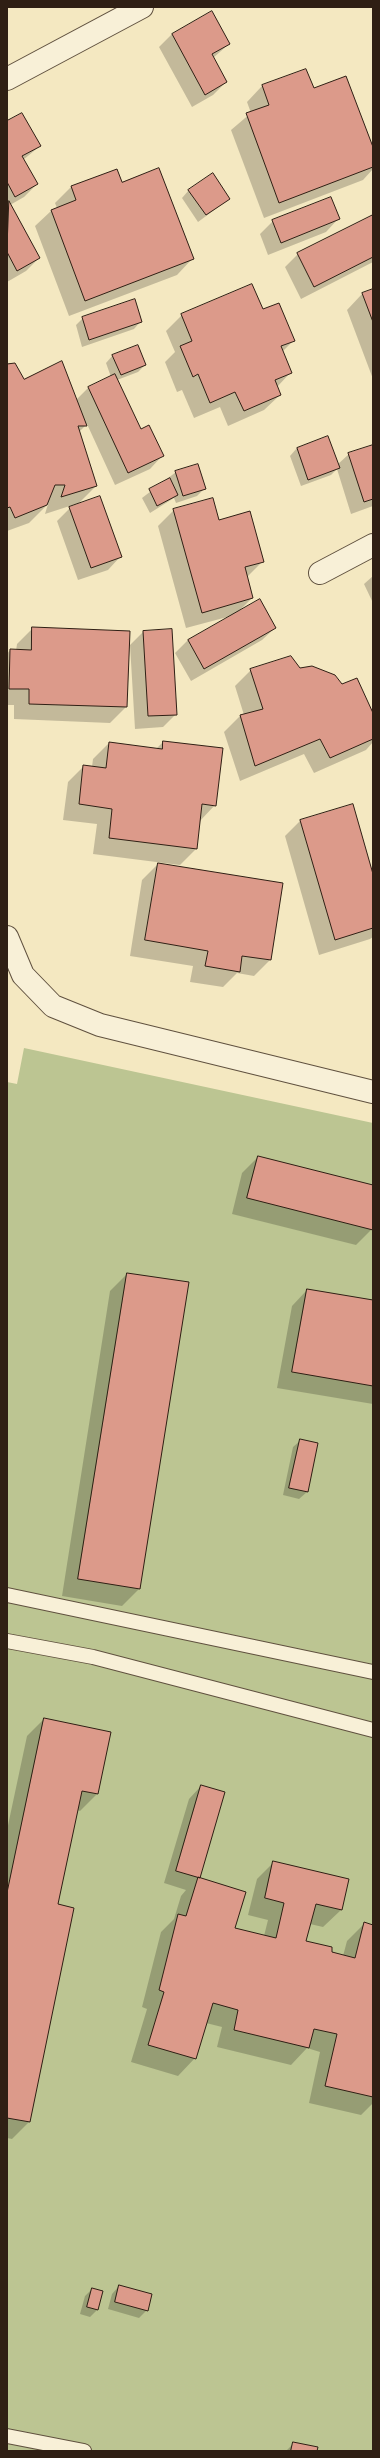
<!DOCTYPE html>
<style>
body{margin:0}
#map{position:relative;width:380px;height:2458px;overflow:hidden;background:#f4e8c1;font-family:"Sorts Mill Goudy",serif}
canvas{display:block}
.frame{position:absolute;inset:0;border:8px solid #2f1f14;pointer-events:none}
</style>
<div id="map">
<canvas width="380" height="2458"></canvas>
<div class="frame"></div>
</div>
<script>
const c = document.querySelector('canvas').getContext('2d');
c.lineJoin = 'round';
function paint(path, color) { c.fillStyle = color; c.fill(path, 'evenodd'); }
function stroke(path, color, width, dash) { c.strokeStyle = color; c.lineWidth = width; c.lineCap = dash ? 'butt' : 'round'; c.setLineDash(dash || []); c.stroke(path); }
const green = new Path2D(`
 M24 1048 373 1123V2451H7V1082L17 1084Z`);
const shadow = new Path2D(`
 M211 12 229 44 213 58 226 82 213 95 192 107 159 47 172 34Z
 M306 70 313 89 373 150V169L363 180 264 218 231 130 251 113 247 102 262 86Z
 M7 122 40 146 23 160 37 184 24 197 10 205 39 258 26 271 7 282Z
 M117 170 122 183 192 259 177 275 69 316 35 226 51 211 57 208 55 203 71 187Z
 M189 190 229 199 198 222 182 198Z
 M373 216V262L301 299 285 267 298 254Z
 M338 219 326 232 268 255 260 234 273 221Z
 M373 290V379L347 310 362 294Z
 M262 310 294 340 282 352 291 372 277 387 280 395 264 410 228 426 220 407 194 418 182 390 177 392 165 362 175 352 166 331 182 315Z
 M83 318 141 321 134 329 82 347 76 325Z
 M113 355 145 365 138 372 117 380 141 430 162 456 150 469 115 485 87 424 79 432 96 486 79 503 45 514 48 504 29 523 7 531V365L23 381 76 400 88 388 111 377 106 363Z
 M327 437 337 465 349 454 373 446V506L351 514 337 469 331 475 301 486 290 456 297 448Z
 M176 472 205 488 197 496 176 503 174 498 150 513 142 498Z
 M70 508 120 557 108 570 78 580 57 521Z
 M174 510 218 521 263 561 247 577 252 598 239 611 275 628 262 640 191 681 175 653 188 640 231 616 186 628 158 526Z
 M373 576V603L364 584Z
 M33 628 126 707 110 723 14 719V705H7V654L10 650 16 651 17 644Z
 M171 630 176 714 163 727 135 729 130 645 143 632Z
 M299 669 373 716V742L366 750 314 773 304 754 240 781 224 732 240 716 244 715 235 686 251 670Z
 M163 742 215 805 199 822 196 849 180 865 93 854 97 824 63 820 68 782 84 766 92 767 93 759 109 743 156 749Z
 M301 820 373 877V937L370 939 319 955 285 836Z
 M158 864 270 960 254 976 237 973 223 987 190 982 193 966 130 956 142 880Z
 M258 1157 373 1186 372 1229 356 1245 232 1214 242 1173Z
 M127 1274 139 1589 122 1606 62 1596 110 1291Z
 M307 1290 373 1301V1404L277 1388 292 1306Z
 M301 1440 307 1492 299 1499 283 1495 293 1447Z
 M44 1719 97 1794 80 1811 77 1810 57 1905 29 2122 12 2139 7 2138V1830L27 1736Z
 M201 1786 199 1877 234 1929 264 1936 268 1920 248 1915 257 1879 274 1862 348 1880 341 1910 323 1927 310 1924 305 1942 343 1956 347 1941 364 1924 373 1926V2103L361 2115 309 2103 320 2052 307 2048 291 2065 217 2047 222 2027 206 2023 195 2058 178 2076 131 2062 147 2009 142 2007 161 1932 174 1919 181 1896 186 1890 164 1883 189 1799Z
 M119 2286 147 2310 139 2318 108 2309 112 2294Z
 M92 2289 97 2310 90 2317 80 2314 85 2296Z
 M294 2443 316 2451H286Z`);
const building = new Path2D(`
 M212 11 230 44 212 54 227 82 205 95 172 34Z
 M306 69 314 88 346 76 373 147V167L279 203 246 113 269 105 262 85Z
 M22 113 41 146 22 156 38 184 15 197 7 182V121Z
 M159 168 194 259 85 301 51 210 76 200 71 186 117 169 122 182Z
 M213 173 230 199 206 215 188 190Z
 M331 197 340 219 281 243 272 220Z
 M9 201 40 258 17 271 7 252Z
 M373 215V257L314 287 297 253Z
 M252 284 263 309 279 303 295 341 281 346 292 373 275 380 281 395 244 411 235 392 210 403 198 374 193 377 180 346 192 341 181 314Z
 M373 289V322L362 293Z
 M135 299 142 322 89 340 82 317Z
 M138 345 146 365 121 375 112 355Z
 M62 361 87 426H78L97 486 61 497 65 485H55L47 505 15 518 10 507 7 508V364L15 363 24 379Z
 M115 374 141 429 149 425 164 456 128 473 88 387Z
 M328 436 340 468 308 480 297 448Z
 M373 445V499L364 502 348 453Z
 M198 464 206 489 183 496 175 471Z
 M170 478 178 495 157 506 149 489Z
 M100 496 122 557 91 568 69 507Z
 M213 498 219 520 250 511 264 562 245 567 253 598 202 613 173 509Z
 M260 599 276 628 204 669 188 640Z
 M32 627 130 631 127 707 29 704V689H9L10 649 31 650Z
 M172 629 177 715 148 716 143 631Z
 M291 656 300 668 312 666 335 675 342 684 357 678 373 713V739L330 758 320 739 255 766 240 715 263 709 250 669Z
 M163 741 223 748 216 806 202 804 197 849 109 838 112 809 79 804 83 765 106 768 109 742 162 749Z
 M353 804 373 874V928L335 940 300 820Z
 M158 863 283 883 271 960 242 956 240 972 205 966 208 951 145 940Z
 M258 1156 373 1185V1230L247 1198Z
 M127 1273 189 1282 140 1589 78 1579Z
 M307 1289 373 1300V1386L292 1372Z
 M300 1439 318 1443 308 1492 289 1488Z
 M44 1718 111 1732 98 1794 82 1791 58 1904 74 1908 30 2122 7 2118V1893Z
 M201 1785 225 1792 200 1878 176 1871Z
 M273 1861 349 1879 342 1910 316 1904 306 1941 332 1947V1952L355 1958 364 1922 373 1925V2097L325 2086 337 2034 314 2029 309 2048 234 2030 238 2010 213 2003 196 2059 148 2045 164 1992 159 1990 178 1914 186 1916 198 1877 246 1892 235 1928 276 1938 284 1903 265 1898Z
 M119 2285 152 2294 148 2311 115 2302Z
 M92 2288 103 2291 98 2310 87 2307Z
 M293 2442 318 2447 317 2451H291Z`);
const service = new Path2D(`
 M7 1595 373 1672
 M7 1641 93 1657 373 1730
 M7 2436 84 2451`);
const minor = new Path2D(`
 M7 79 142 7
 M320 573 373 545
 M7 937 23 975 53 1006 100 1025 373 1092`);
paint(green, '#bcc592');
paint(shadow, '#0003');
paint(building, '#dc9a8a');
stroke(building, '#2f1f14', 1);
stroke(service, '#60513f', 16);
stroke(minor, '#60513f', 24);
stroke(service, '#f8f0d7', 14);
stroke(minor, '#f8f0d7', 22);
</script>
